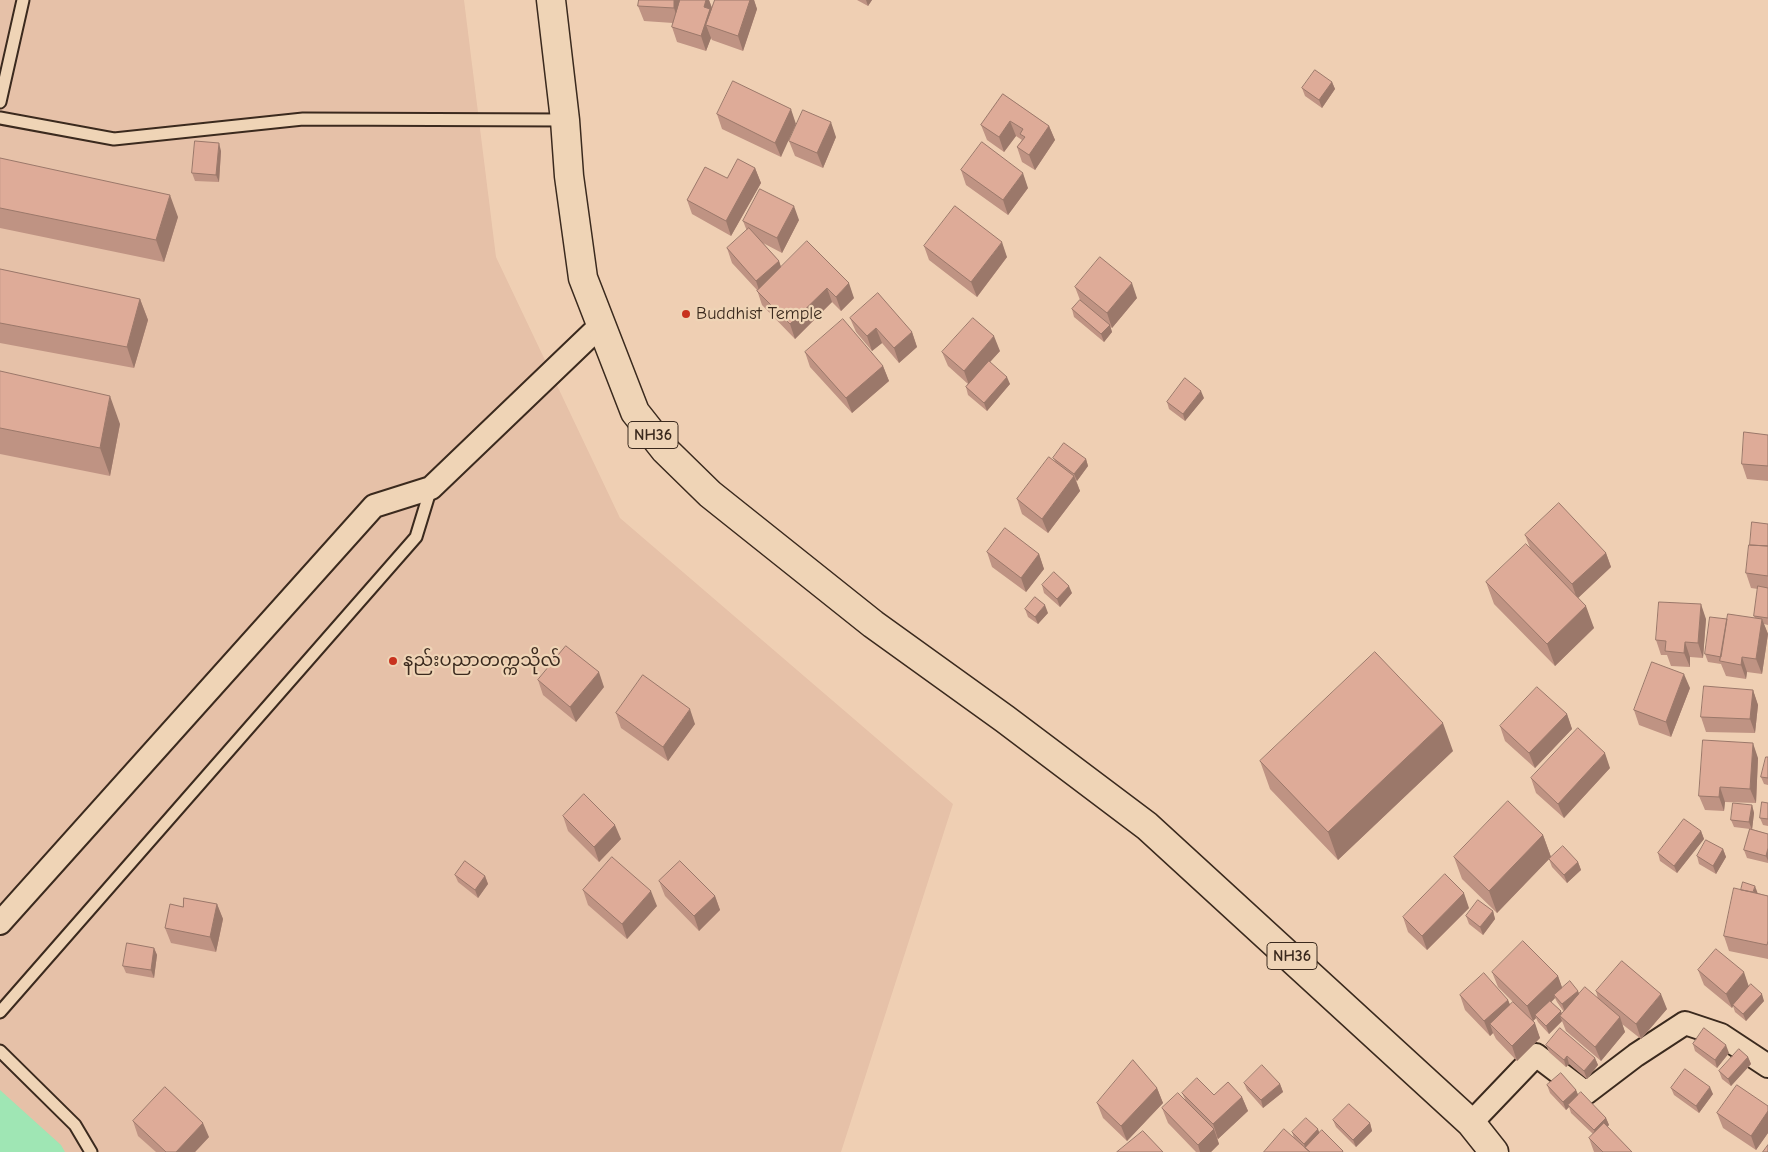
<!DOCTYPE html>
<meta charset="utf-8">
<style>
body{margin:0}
canvas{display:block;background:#efcfb3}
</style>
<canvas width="1768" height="1152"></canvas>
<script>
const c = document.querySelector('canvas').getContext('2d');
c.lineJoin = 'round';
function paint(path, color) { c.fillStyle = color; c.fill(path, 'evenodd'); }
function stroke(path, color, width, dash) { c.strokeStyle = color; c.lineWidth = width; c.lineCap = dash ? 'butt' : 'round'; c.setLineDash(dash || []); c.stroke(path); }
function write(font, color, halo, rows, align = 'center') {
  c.font = font + ' "Comic Neue","Noto Sans Myanmar",sans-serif'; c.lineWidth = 4.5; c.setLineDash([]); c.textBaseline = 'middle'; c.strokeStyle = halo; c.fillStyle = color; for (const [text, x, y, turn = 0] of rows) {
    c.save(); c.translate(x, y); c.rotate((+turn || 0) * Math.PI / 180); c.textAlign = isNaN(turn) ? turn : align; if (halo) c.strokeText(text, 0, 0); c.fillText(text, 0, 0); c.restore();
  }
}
const built = new Path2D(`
 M0 0H464L496 257 620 518 953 804 841 1152H0Z`);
const green = new Path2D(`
 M0 1090 61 1145 65 1152H0Z`);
const service = new Path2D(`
 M0 102 23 0
 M0 118 114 139 303 119 565 120
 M0 1012 416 537 431 488
 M0 1051 75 1125 91 1152`);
const minor = new Path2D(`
 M0 923 374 506 431 488 601 325
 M1471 1123 1536 1055 1586 1093 1636 1055 1685 1023 1721 1035 1768 1066`);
const trunk = new Path2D(`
 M551 0 565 120 569 176 583 278 635 412 665 450 710 494 873 624 1005 719 1147 826 1471 1123 1494 1152`);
const wall = new Path2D(`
 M639 0H709L712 8 715 0H754L757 9 743 51 712 40 711 38 706 51 677 42 672 27 673 23 644 21 638 6Z
 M857 0H872L868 6Z
 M1332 82 1335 89 1322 108 1305 96 1302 88Z
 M1003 94 1049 126 1055 140 1035 170 1022 162 1017 147 1022 140 1016 136 1004 152 987 140 981 125Z
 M791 109 781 157 722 129 717 114Z
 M836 137 823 168 795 156 789 141Z
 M221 151 219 182 195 181 192 173Z
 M0 158 178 217 164 262 0 228Z
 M755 168 761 183 731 236 692 214 687 200 727 178Z
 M961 170 1028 188 1008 215 966 185Z
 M799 220 782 253 763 243 779 261 781 267 854 298 841 311 832 302 795 339 762 305 757 290 732 263 727 248 747 231 743 221Z
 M924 246 1007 257 977 297 929 260Z
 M0 269 140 299 148 320 134 368 0 343Z
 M1075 287 1137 298 1112 328 1110 326 1112 332 1104 342 1074 317 1072 309 1080 300Z
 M850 318 912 332 917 347 899 363 882 343 872 351 856 332Z
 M1000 351 990 362 1010 384 987 411 968 395 966 387 968 384 948 366 942 352Z
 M805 352 883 366 889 381 852 413 810 367Z
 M0 371 120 424 110 476 0 454Z
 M1204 398 1185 421 1169 409 1167 402Z
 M1768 435V481L1747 479 1742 464Z
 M1053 458 1086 459 1088 466 1077 481 1076 480 1080 491 1048 533 1022 514 1017 499 1055 461Z
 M1768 524V625L1764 624 1768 634 1762 674 1747 672 1746 679 1726 676 1721 664 1708 662 1705 654 1727 619 1755 618 1754 616 1758 589 1751 588 1746 573 1750 545Z
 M1525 535 1606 553 1611 567 1578 598 1594 628 1555 666 1494 604 1486 582 1530 548Z
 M987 552 1039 554 1044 569 1026 592 992 567Z
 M1042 585 1072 593 1060 607 1044 593Z
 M1025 609 1048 613 1038 624 1028 617Z
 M1706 619 1703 658 1690 657V667L1671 666 1667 655H1661L1656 640Z
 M538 680 604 687 576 722 543 695Z
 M1690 688 1671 737 1639 725 1634 710Z
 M1753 690 1758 705 1755 733 1706 732 1701 717Z
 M616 713 695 724 668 761 621 728Z
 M1567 714 1572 729 1535 768 1505 741 1500 726Z
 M1453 751 1338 860 1270 789 1260 761Z
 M1768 757V785L1764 784 1761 777Z
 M1758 758 1756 803 1725 802 1724 811 1705 810 1699 796Z
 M1610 768 1564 818 1536 793 1531 778Z
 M1768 803V826L1763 825 1760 818Z
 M1752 805 1754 813 1752 829 1768 834V863L1747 858 1744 850 1750 829 1734 827 1731 820Z
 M563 816 621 839 599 862 568 831Z
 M1701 831 1704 839 1677 873 1660 861 1658 853Z
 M1543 835 1551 857 1497 913 1462 879 1454 857Z
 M1723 849 1726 857 1716 874 1699 864 1697 856Z
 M1549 859 1578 862 1581 870 1567 883 1552 867Z
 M455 875 485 876 488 884 478 898 458 882Z
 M659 881 715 896 720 910 699 931 665 896Z
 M583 890 657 906 627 939 588 905Z
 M1758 893 1768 896V959L1729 951 1724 936Z
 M217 904 223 919 216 952 171 943 165 928 183 907Z
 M1469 908 1427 950 1408 932 1403 917Z
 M1493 911 1495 919 1483 935 1469 924 1466 916Z
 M154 948 157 955 154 978 126 973 123 966Z
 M1698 970 1749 986 1764 1001 1746 1021 1735 1012 1733 1006 1732 1008 1704 985Z
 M1492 972 1558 976 1562 988 1578 991 1579 994 1598 999 1596 991 1667 1009 1641 1039 1622 1024 1625 1032 1601 1061 1566 1031 1562 1021 1549 1034 1538 1022 1536 1018 1533 1021 1540 1038 1517 1061 1496 1039 1493 1033 1490 1036 1465 1010 1460 995 1508 1000 1510 1005 1513 1002 1498 987ZM1555 998 1557 1002 1564 1012 1562 1015 1561 1011 1551 1002Z
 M1693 1044 1729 1053 1717 1068 1695 1051Z
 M1546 1045 1595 1058 1598 1065 1587 1079 1569 1064 1566 1067 1549 1052Z
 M1748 1057 1751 1064 1731 1086 1722 1079 1719 1071Z
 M1244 1083 1280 1084 1283 1092 1263 1108 1247 1090Z
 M1547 1085 1576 1090 1578 1095 1606 1118 1609 1125 1607 1127 1632 1152H1594L1589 1138 1593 1134 1571 1113 1569 1107 1566 1110 1550 1093Z
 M1157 1088 1163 1103 1127 1141 1103 1118 1097 1103Z
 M1671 1088 1713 1094 1699 1113 1674 1095Z
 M1182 1093 1242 1097 1248 1111 1218 1139 1217 1138 1219 1144 1211 1152H1196L1168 1123 1162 1108 1185 1099Z
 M1768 1106V1133L1756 1150 1723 1128 1717 1113Z
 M1333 1120 1370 1123 1372 1131 1356 1147 1336 1127Z
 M133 1121 209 1137 195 1152H156L138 1136Z
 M1292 1132 1319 1133 1344 1152H1264L1294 1138Z`);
const shadedWall = new Path2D(`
 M674 0H681L679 23 674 8Z
 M706 0H709L713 11 706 25 711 38 706 51 701 36 704 7Z
 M750 0H754L757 9 743 51 738 36Z
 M866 0H872L868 6Z
 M1332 82 1335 89 1322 108 1319 100Z
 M791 109 796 124 781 157 775 143Z
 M1010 121 1016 136 1004 152 999 137Z
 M831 122 836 137 823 168 817 153Z
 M1049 126 1055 140 1035 170 1029 155Z
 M219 143 221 151 219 182 216 175Z
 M755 168 761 183 731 236 726 221Z
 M1023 173 1028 188 1008 215 1003 200Z
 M170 195 178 217 164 262 156 240Z
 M794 206 799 220 782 253 777 238Z
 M1002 242 1007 257 977 297 971 282Z
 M779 261 784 276 761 296 756 281Z
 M849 283 854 298 841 311 836 297Z
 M1132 283 1137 298 1112 328 1107 313Z
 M827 288 832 302 795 339 790 324Z
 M140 299 148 320 134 368 127 347Z
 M1110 325 1112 332 1104 342 1101 334Z
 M876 328 882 343 872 351 867 336Z
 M912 332 917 347 899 363 894 348Z
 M994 336 1000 351 969 385 964 371Z
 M883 366 889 381 852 413 846 398Z
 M1007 377 1010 384 987 411 984 403Z
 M1201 391 1204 398 1185 421 1183 414Z
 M110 396 120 424 110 476 100 448Z
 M1086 459 1088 466 1077 481 1074 474Z
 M1074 476 1080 491 1048 533 1042 519Z
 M1606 553 1611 567 1577 599 1572 584Z
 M1039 554 1044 569 1026 592 1021 578Z
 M1069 586 1072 593 1060 607 1057 599Z
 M1701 604 1706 619 1703 658 1698 643Z
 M1045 605 1048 613 1038 624 1035 617Z
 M1586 606 1594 628 1555 666 1547 644Z
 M1762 619 1768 634 1762 674 1756 659Z
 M1685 642 1690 657V667L1684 653Z
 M1742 657 1747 672 1746 679 1741 665Z
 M599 672 604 687 576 722 570 707Z
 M1684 674 1690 688 1671 737 1666 722Z
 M1753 690 1758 705 1755 733 1750 719Z
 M690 709 695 724 668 761 663 747Z
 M1567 714 1572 729 1535 768 1529 753Z
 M1443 723 1453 751 1338 860 1328 832Z
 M1753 743 1758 758 1756 803 1750 789Z
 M1605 753 1610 768 1564 818 1558 804Z
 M1720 787 1725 802 1724 811 1719 797Z
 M1752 805 1754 813 1752 830 1749 822Z
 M615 825 621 839 599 862 594 847Z
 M1701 831 1704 839 1677 873 1674 866Z
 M1543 835 1551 857 1497 913 1489 891Z
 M1768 848V861L1766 856Z
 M1723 849 1726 857 1716 874 1713 866Z
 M1578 862 1581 870 1567 883 1564 875Z
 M485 876 488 884 478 898 475 890Z
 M1755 886 1758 894 1752 896Z
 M651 891 657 906 627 939 622 924Z
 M1464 893 1469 908 1427 950 1422 936Z
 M715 896 720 910 699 931 694 916Z
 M217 904 223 919 216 952 210 937Z
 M1493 911 1495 919 1483 935 1480 927Z
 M154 948 157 955 154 978 151 970Z
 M1744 972 1749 987 1733 1005V1006L1732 1008 1726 994Z
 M1558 976 1563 990 1554 995 1555 998 1537 1017 1535 1015 1536 1018 1533 1021 1527 1006Z
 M1578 991 1581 999 1565 1012 1562 1004Z
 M1661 994 1667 1009 1641 1039 1636 1024Z
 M1762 994 1764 1001 1746 1021 1743 1014Z
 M1508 1000 1514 1014 1490 1024 1493 1033 1490 1036 1484 1021Z
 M1561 1011 1563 1019 1560 1016 1562 1021 1549 1034 1546 1026Z
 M1620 1017 1625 1032 1601 1061 1595 1047Z
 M1535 1023 1540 1038 1517 1061 1512 1046Z
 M1726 1045 1729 1053 1717 1068 1715 1060Z
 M1567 1056 1569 1064 1566 1067 1564 1060Z
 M1748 1057 1751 1064 1731 1086 1728 1079Z
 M1595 1058 1598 1065 1587 1079 1584 1071Z
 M1280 1084 1283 1092 1263 1108 1261 1100Z
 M1710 1087 1713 1094 1699 1113 1696 1106Z
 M1157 1088 1163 1103 1127 1141 1121 1126Z
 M1576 1090 1579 1097 1568 1105 1569 1107 1566 1110 1563 1102Z
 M1242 1097 1248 1111 1218 1139 1213 1124Z
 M1768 1111V1133L1756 1150 1751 1136Z
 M1606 1118 1609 1125 1596 1138 1594 1130Z
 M203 1123 209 1137 195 1152H176Z
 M1370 1123 1372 1131 1356 1147 1353 1140Z
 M1214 1129 1219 1144 1211 1152H1200L1198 1145Z
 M1318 1129 1321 1137 1306 1151 1304 1144Z`);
const building = new Path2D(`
 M639 0H674V8L638 6Z
 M680 0H706L704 7 710 9 701 36 672 27Z
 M715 0H750L738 36 706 25Z
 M1315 70 1332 82 1319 100 1302 88Z
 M733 81 791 109 775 143 717 114Z
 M1003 94 1049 126 1029 155 1017 147 1025 137 1020 134 1023 129 1010 121 999 137 981 125Z
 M803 110 831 122 817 153 789 141Z
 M195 141 219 143 216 175 192 173Z
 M982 142 1023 173 1003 200 961 170Z
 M0 158 170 195 156 240 0 208Z
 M738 159 755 168 726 221 687 200 705 167 727 178Z
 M760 189 794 206 777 238 743 221Z
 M955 206 1002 242 971 282 924 246Z
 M749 228 779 261 756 281 727 248Z
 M807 241 849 283 836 297 827 288 790 324 757 291Z
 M1100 257 1132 283 1107 313 1075 287Z
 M0 269 140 299 127 347 0 323Z
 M878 293 912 332 894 348 876 328 867 336 850 318Z
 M1080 300 1110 325 1101 334 1072 309Z
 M973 318 994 336 964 371 942 352Z
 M843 319 883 366 846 398 805 352Z
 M989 361 1007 377 984 403 966 387Z
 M0 371 110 396 100 448 0 428Z
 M1185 378 1201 391 1183 414 1167 402Z
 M1744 432 1768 435V466L1742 464Z
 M1064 443 1086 459 1074 474 1053 458Z
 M1049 457 1074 476 1042 519 1017 499Z
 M1559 503 1606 553 1572 584 1525 535Z
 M1752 522 1768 524V546L1750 545Z
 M1005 528 1039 554 1021 578 987 552Z
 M1526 544 1586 606 1547 644 1486 582Z
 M1749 545 1768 546V576L1746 573Z
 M1054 572 1069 586 1057 599 1042 585Z
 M1758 586 1768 588V618L1754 616Z
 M1035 597 1045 605 1035 617 1025 609Z
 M1659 602 1701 604 1698 643 1685 642 1684 653 1665 651 1666 641 1656 640Z
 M1728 614 1762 619 1756 659 1742 657 1741 665 1720 661Z
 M1710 617 1727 619 1721 657 1705 654Z
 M566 646 599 672 570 707 538 680Z
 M1375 652 1443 723 1328 832 1260 761Z
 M1652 662 1684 674 1666 722 1634 710Z
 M643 675 690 709 663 747 616 713Z
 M1704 686 1753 690 1750 719 1701 717Z
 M1537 687 1567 714 1529 753 1500 726Z
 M1578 728 1605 753 1558 804 1531 778Z
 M1703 740 1753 743 1750 789 1720 787 1719 797 1699 796Z
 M1766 757H1768V778L1761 777Z
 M584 794 615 825 594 847 563 816Z
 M1508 801 1543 835 1489 891 1454 857Z
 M1762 802 1768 803V819L1760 818Z
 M1733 803 1752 805 1749 822 1731 820Z
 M1684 819 1701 831 1674 866 1658 853Z
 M1750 829 1768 834V848L1766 856 1744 850Z
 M1706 840 1723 849 1713 866 1697 856Z
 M1563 846 1578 862 1564 875 1549 859Z
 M612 857 651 891 622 924 583 890Z
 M465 861 485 876 475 890 455 875Z
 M680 861 715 896 694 916 659 881Z
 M1445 874 1464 893 1422 936 1403 917Z
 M1743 882 1755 886 1753 892 1741 890Z
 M1734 888 1768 896V941L1767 945 1724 936Z
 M184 898 217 904 210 937 165 928 170 904 183 907Z
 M1478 900 1493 911 1480 927 1466 916Z
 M1523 941 1558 976 1527 1006 1492 972Z
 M127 943 154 948 151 970 123 966Z
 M1716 949 1744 972 1726 994 1698 970Z
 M1622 961 1661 994 1636 1024 1596 991Z
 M1484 973 1508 1000 1484 1021 1460 995Z
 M1570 981 1578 991 1562 1004 1554 995Z
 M1751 984 1762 994 1743 1014 1733 1005Z
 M1585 987 1620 1017 1595 1047 1560 1016Z
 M1550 1001 1561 1011 1546 1026 1535 1015Z
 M1513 1002 1535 1023 1512 1046 1490 1024Z
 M1560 1028 1595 1058 1584 1071 1567 1056 1564 1060 1546 1045Z
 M1704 1028 1726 1045 1715 1060 1693 1044Z
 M1739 1049 1748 1057 1728 1079 1719 1071Z
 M1133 1060 1157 1088 1121 1126 1097 1103Z
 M1262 1065 1280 1084 1261 1100 1244 1083Z
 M1685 1069 1710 1087 1696 1106 1671 1088Z
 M1561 1073 1576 1090 1563 1102 1547 1085Z
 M1197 1078 1214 1095 1228 1082 1242 1097 1213 1124 1182 1093Z
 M1737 1085 1768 1106V1111L1751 1136 1717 1113Z
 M165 1087 203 1123 176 1152H166L133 1121Z
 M1581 1092 1606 1118 1594 1130 1568 1105Z
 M1178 1093 1214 1129 1198 1145 1162 1108Z
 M1349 1104 1370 1123 1353 1140 1333 1120Z
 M1306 1118 1318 1129 1304 1144 1292 1132Z
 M1604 1123 1632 1152H1603L1589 1138Z
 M1284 1129 1310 1152H1264Z
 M1322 1130 1343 1151 1342 1152H1310L1305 1148Z
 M1143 1131 1163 1152H1117Z
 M1768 1145V1152H1763Z`);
const markers = [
 [686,314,5,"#c8321e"],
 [393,661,5,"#c8321e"]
];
const shields = [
 [653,435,50],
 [1292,956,50]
];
const shieldNames = [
 ["NH36",653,435],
 ["NH36",1292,956]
];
const poiNames = [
 ["Buddhist Temple",696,314],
 ["နည်းပညာတက္ကသိုလ်",403,661]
];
paint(built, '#e6c1a8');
paint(green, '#9fe6b4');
stroke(service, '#3b2a1e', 15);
stroke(minor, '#3b2a1e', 26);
stroke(trunk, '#3b2a1e', 31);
stroke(service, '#efd4b6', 11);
stroke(minor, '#efd4b6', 22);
stroke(trunk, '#efd4b6', 28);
paint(wall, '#bf9383');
paint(shadedWall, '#9b786a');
paint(building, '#deab98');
stroke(building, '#9b786a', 1);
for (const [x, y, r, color] of markers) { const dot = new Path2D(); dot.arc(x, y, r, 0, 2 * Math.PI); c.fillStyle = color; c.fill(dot); stroke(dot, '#efd4b6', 2); }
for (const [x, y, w] of shields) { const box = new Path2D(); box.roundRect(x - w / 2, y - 13.5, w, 27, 4); c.fillStyle = '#efd4b6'; c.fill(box); stroke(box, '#3b2a1e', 1); }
write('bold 16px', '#3b2a1e', null, shieldNames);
write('18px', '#3b2a1e', '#efd4b6', poiNames, 'left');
</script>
